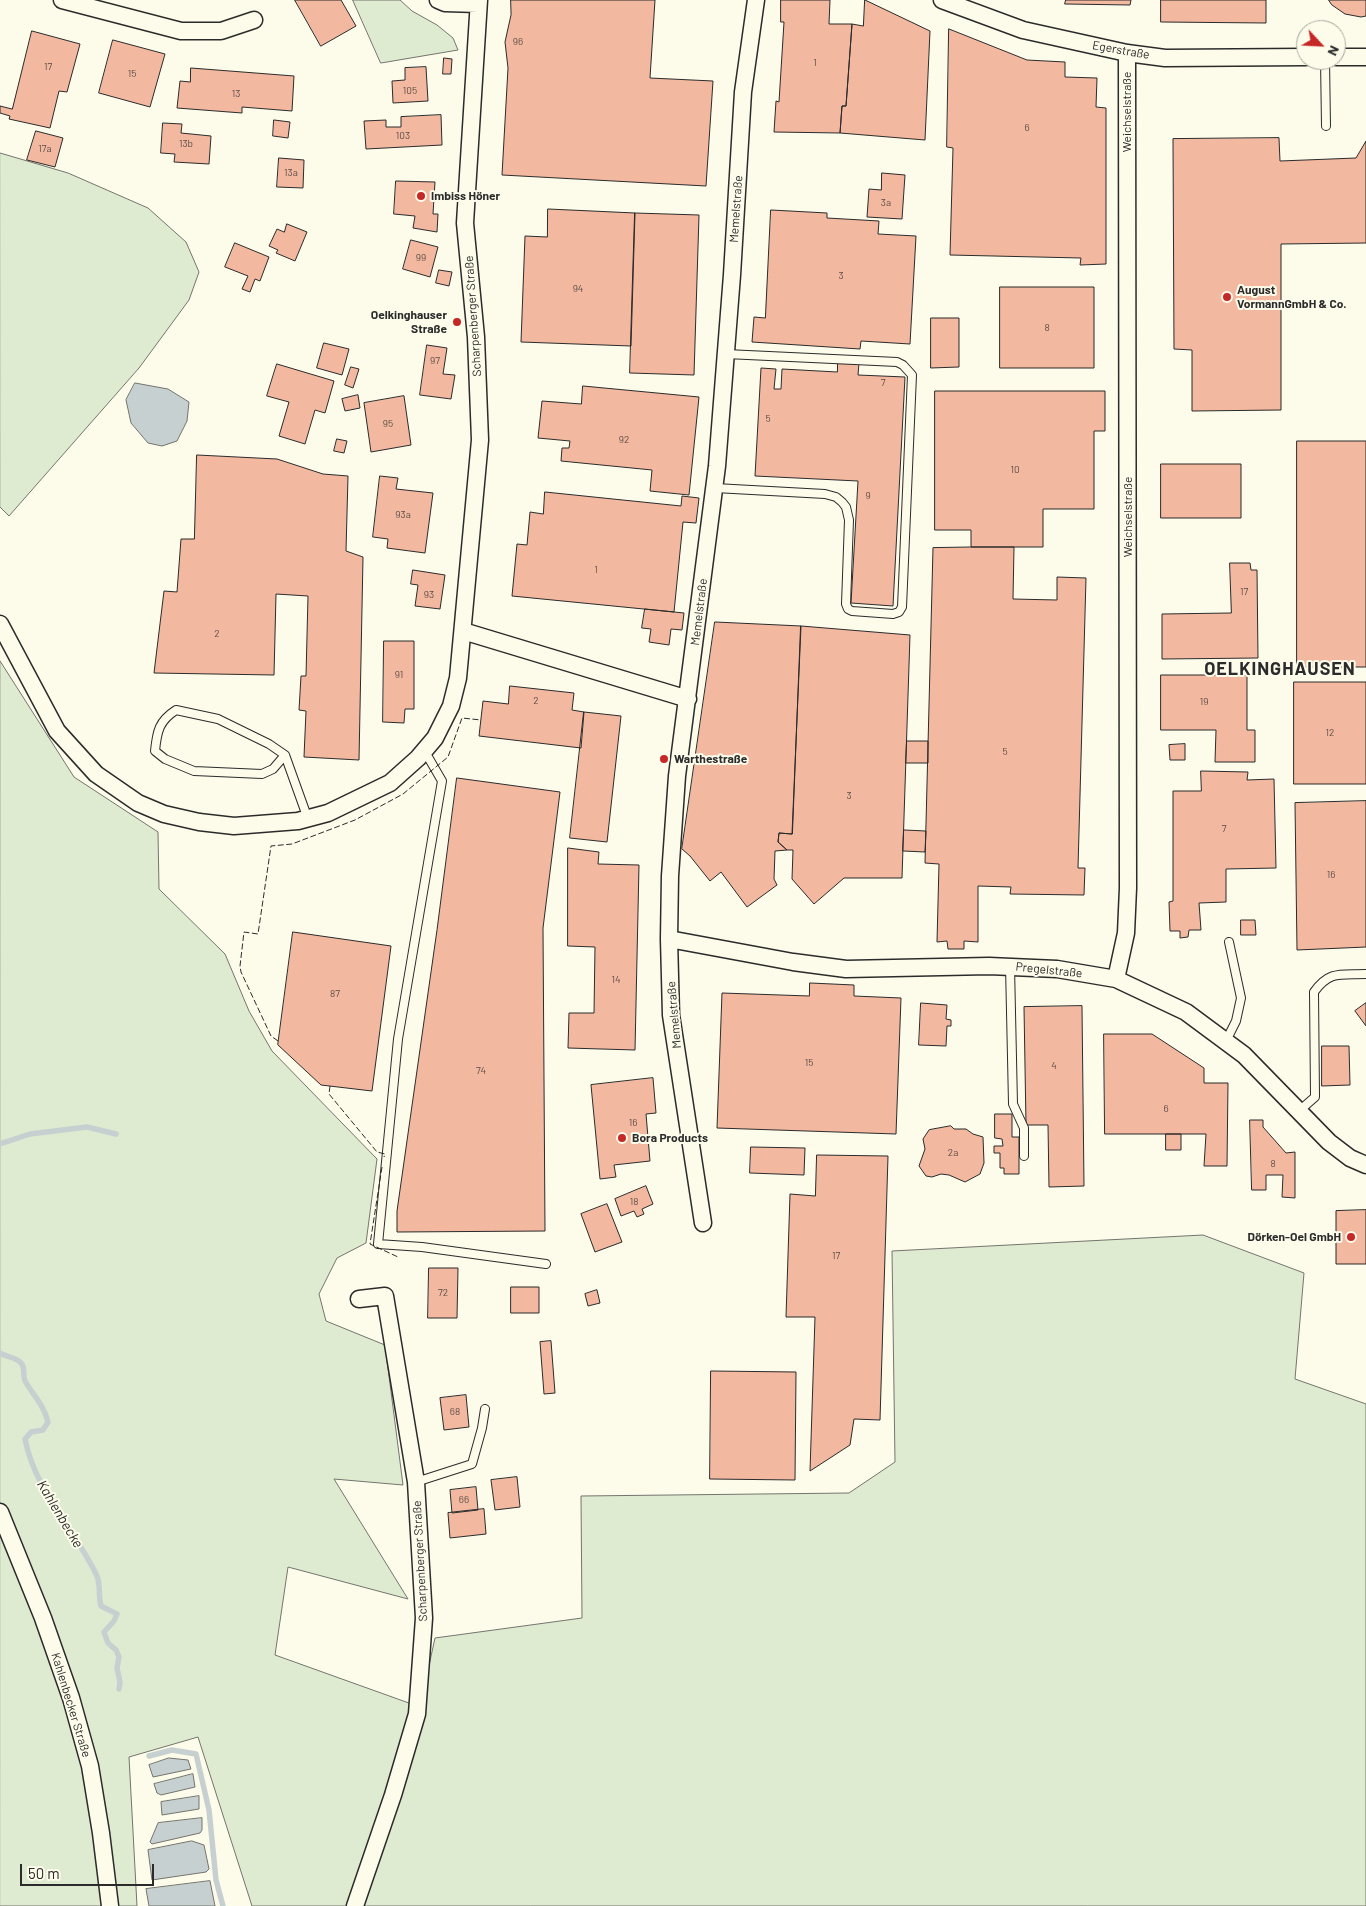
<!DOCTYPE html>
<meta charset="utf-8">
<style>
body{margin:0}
#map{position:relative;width:1366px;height:1906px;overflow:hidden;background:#fdfbea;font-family:Barlow,sans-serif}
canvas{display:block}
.north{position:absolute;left:1296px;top:20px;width:50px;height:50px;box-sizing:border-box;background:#fdfbea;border:1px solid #a9a89e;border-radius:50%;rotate:115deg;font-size:14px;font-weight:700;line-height:20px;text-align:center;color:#2b2b2b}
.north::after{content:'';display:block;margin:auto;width:18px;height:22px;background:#c62828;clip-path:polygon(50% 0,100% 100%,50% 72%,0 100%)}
.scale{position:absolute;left:20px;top:1864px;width:134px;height:22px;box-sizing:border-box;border:2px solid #2b2b2b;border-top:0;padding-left:6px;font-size:15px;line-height:18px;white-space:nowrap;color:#2b2b2b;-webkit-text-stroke:4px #fdfbea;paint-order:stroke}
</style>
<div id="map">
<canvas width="1366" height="1906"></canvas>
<div class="north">N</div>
<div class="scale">50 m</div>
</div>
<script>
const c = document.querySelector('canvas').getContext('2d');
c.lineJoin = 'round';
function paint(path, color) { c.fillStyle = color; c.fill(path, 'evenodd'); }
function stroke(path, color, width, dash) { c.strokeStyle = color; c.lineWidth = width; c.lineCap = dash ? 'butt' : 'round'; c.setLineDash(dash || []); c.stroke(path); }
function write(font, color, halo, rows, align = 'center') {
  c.font = font + ' Barlow,sans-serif'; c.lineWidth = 4; c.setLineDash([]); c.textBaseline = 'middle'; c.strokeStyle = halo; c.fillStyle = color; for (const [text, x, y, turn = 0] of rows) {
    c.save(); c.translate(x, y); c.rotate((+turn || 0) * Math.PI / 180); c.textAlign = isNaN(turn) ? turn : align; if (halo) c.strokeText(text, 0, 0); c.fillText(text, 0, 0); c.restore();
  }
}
const green = new Path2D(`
 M353 0H400L412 11 437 25 453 38 458 50 381 63Z
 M0 153 68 173 148 208 186 242 199 272 189 300 139 368 9 516 0 507Z
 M0 661 74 777 158 832 159 889 225 954 249 1011 272 1051 377 1159 366 1243 337 1258 319 1294 326 1321 385 1345 403 1485 334 1479 408 1599 288 1567 275 1655 420 1707 435 1638 582 1618 581 1496 849 1493 895 1462 892 1251 1203 1235 1304 1273 1295 1379 1366 1404V1906H252L198 1737 129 1757 137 1906H0Z`);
const water = new Path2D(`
 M135 383 168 389 189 402 187 421 177 441 162 446 148 443 131 423 126 400Z
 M169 1758 188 1760 191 1769 153 1777 149 1765Z
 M193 1774 195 1787 161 1795 157 1793 154 1784Z
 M199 1796V1809L162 1815 161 1802Z
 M202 1818V1830L200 1833 152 1844 150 1842 158 1823Z
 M192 1841 204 1845 209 1869 206 1872 152 1880 148 1850Z
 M210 1881 215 1906H149L146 1889Z`);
const stream = new Path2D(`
 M0 1144 30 1134 87 1127 116 1134
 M0 1353C6 1357 17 1357 21 1363 26 1368 22 1374 25 1381 33 1395 44 1405 48 1422L43 1430 31 1432 25 1439C35 1491 75 1529 97 1576 101 1586 98 1596 101 1606L117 1614 114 1621 104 1632 108 1643 116 1650 119 1657 117 1668 120 1682 119 1689
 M149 1756 172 1750 196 1754 209 1810 216 1880 223 1906`);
const building = new Path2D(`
 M295 0H341L356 26 321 46Z
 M511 0H655L650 78 713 81 706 186 502 175 508 68 505 42 511 15Z
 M781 0H830L829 24H852L846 106H842L840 133 774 132 776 101 779 102 784 22H781Z
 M865 0 930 31 925 140 840 133 842 106H846L852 24 863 26Z
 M1066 0H1131L1130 5 1065 4Z
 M1161 0H1266V23L1161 22Z
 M1329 0H1366V16L1361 17 1345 14 1332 5Z
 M949 29 1027 60 1065 62V77L1097 78 1096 107 1106 108V264L1080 265 1081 258 950 255 953 148 947 147Z
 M32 31 80 44 67 92 59 91 50 128 9 119 10 116 0 113V106L12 109Z
 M113 40 165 54 150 107 99 93Z
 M444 58 452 59 451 74H443Z
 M426 67 428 101 393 103 392 81 405 80V68Z
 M191 68 294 76 292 111 242 107V113L177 108 180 81 190 82Z
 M441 115 442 145 366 149 364 121 386 120V127H401V117Z
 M274 120 290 122 288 138 273 136Z
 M163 123 182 124 181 133 211 136 209 164 174 162 175 154 161 153Z
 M36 131 63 138 55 167 27 160Z
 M1279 138 1280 161 1356 158 1366 141V243L1281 244V410L1192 411V350L1174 349 1173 139Z
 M279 158 304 160 303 188 277 187Z
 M882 173 905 175 902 219 867 217 869 189 881 190Z
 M396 181 435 182 433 214H438L437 232 413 228 415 216 394 214Z
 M548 209 635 213 631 346 521 342 525 236 547 237Z
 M771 210 827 213V218L879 221 878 234 916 236 910 344 861 341 860 349 752 342 754 317 765 318Z
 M635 213 699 215 694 375 630 373Z
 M287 224 307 232 295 261 276 253 278 250 269 246 277 229 284 232Z
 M411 240 438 247 430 277 403 269Z
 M235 243 269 257 260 281 255 279 250 292 242 289 248 276 225 267Z
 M439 270 452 272 449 286 436 283Z
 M1000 287H1094V368H1000Z
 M931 318H959V367L931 368Z
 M324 343 349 349 342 375 317 368Z
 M427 345 447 348 443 374 455 375 451 399 420 395Z
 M838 362 859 363 858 375 905 377 893 606 851 603 858 481 755 476 761 368 776 369 774 389H781L782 369 837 372Z
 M277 364 334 381 325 413 315 410 305 444 279 436 289 402 267 396Z
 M351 367 359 369 353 388 345 385Z
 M583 386 699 397 689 495 650 491 652 470 561 461 562 448H569L570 441 538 438 542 401 581 404Z
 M935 391H1105V431H1094V509H1043V547H971V530H935Z
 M358 395 360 408 345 411 342 399Z
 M404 396 411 445 371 452 364 403Z
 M337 439 347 441 344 453 334 451Z
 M1297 441H1366V667H1297Z
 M197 455 277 459 323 474 348 476 346 551 363 557 359 760 304 757 306 711 299 710 301 676H306L308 596 276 594 274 675 154 673 164 591 177 592 181 539H194Z
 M1161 464H1241V518H1161Z
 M380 476 398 478 396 489 433 493 425 553 387 548 388 539 373 537Z
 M545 492 681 506 682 496 699 498 696 523 683 522 674 612 512 596 517 544 527 545 530 512 543 514Z
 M971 547H1014L1013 599 1057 600V577L1086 578 1078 868H1085L1084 895 1010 894 1011 887 978 886V942L964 941V949H948L947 941 937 942 939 864 925 863 933 548Z
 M1230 563H1250L1251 570H1257L1258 658 1162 659V614L1231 613Z
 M413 570 445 575 440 609 415 606 418 585 411 584Z
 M645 609 684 613 682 630 671 629 669 645 649 642 651 629 642 628Z
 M715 622 801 626 792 834 779 833 778 842 787 850 775 851 774 879 777 885 747 907 721 872 710 881 690 856 682 849Z
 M801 626 910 635 902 878H844L814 904 792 879 793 850H787L778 842 779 833 792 834Z
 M384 641H414V709H405L404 723 383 722Z
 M1161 675H1247V730H1255V762H1215L1216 730H1161Z
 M1294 682H1366V784H1294Z
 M510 686 574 693 572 710 584 712 581 748 479 736 483 701 508 704Z
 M584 712 621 716 607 842 570 838Z
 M907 741H928V763H906Z
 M1185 744V760H1170L1169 745Z
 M1201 771 1248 772 1247 780 1274 779 1276 868 1226 869V902L1199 903 1201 930H1189L1188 937 1180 938V931H1170L1169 902 1173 901V791H1201Z
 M457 778 560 792 543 928 545 1231 397 1232V1211L437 930Z
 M1366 801V947L1297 950 1295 803Z
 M904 830 926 831 925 852 903 851Z
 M568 848 599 852 598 864 639 865 635 1050 568 1048 569 1013H594L595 947 568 946Z
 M1241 920H1255L1256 935H1241Z
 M293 932 391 946 372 1091 321 1085 278 1045Z
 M810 983 854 985V996L901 998 896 1134 717 1128 722 993 809 996Z
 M921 1003 947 1005 946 1019 951 1020V1026H947L946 1046 919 1045Z
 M1366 1003V1026L1355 1011Z
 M1082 1006 1084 1186 1049 1187 1048 1125H1026L1024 1007Z
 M1104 1034H1152L1204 1068V1083H1228L1227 1166H1204L1206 1134H1105Z
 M1322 1046H1349L1350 1085 1322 1086Z
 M653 1078 656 1113 646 1114 650 1161 614 1165 616 1177 600 1179 591 1085Z
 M995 1114H1012V1137H1019V1174H1004V1168H1000V1153H994V1146H1003L1002 1139 995 1138Z
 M1250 1120H1263V1127L1286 1153 1295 1152V1198L1282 1197 1283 1175H1266V1190H1252Z
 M951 1126 954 1129H966L973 1134 983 1137 984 1163 980 1174 965 1182 949 1175 941 1174 932 1177 926 1176 919 1166 925 1149 923 1139 929 1130Z
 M1166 1134H1181V1150H1166Z
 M751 1147 805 1148 804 1175 750 1173Z
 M817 1155 888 1156 880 1420 854 1419 850 1445 810 1471 815 1317H786L790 1194 815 1196Z
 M646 1186 653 1204 642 1209 644 1214 637 1217 634 1211 621 1216 615 1199Z
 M607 1204 622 1242 595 1252 581 1214Z
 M1366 1210V1264H1336V1211Z
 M429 1268H458L457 1318H428Z
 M511 1287H539V1313H511Z
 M597 1290 600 1303 588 1306 585 1294Z
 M551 1341 555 1393 544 1394 540 1342Z
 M711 1371 796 1372 795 1480 710 1479Z
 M466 1395 469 1427 444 1430 440 1398Z
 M517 1477 520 1507 495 1510 491 1480Z
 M476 1487 478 1510 452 1513 450 1490Z
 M484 1509 486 1534 450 1538 448 1513Z`);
const service = new Path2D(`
 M1325 60 1326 126
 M715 488 825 494 836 497 842 502 846 507 849 520 846 604 848 609 852 611 893 614 899 612 902 607 912 375 903 365 897 362 726 354
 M424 750 442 781 398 1039 378 1244 422 1247 546 1264
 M285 755 273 769 262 774 194 771 165 759 155 751C157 731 159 721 176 710L218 719 269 744 285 755 308 819
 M1010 966 1013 1104 1024 1128V1156
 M1226 1041 1236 1021 1241 998 1229 942
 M1299 1111 1315 1097 1314 992C1330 970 1341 975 1366 974
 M416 1482 472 1464 482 1428 485 1409`);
const minor = new Path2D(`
 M62 0 181 31H221L254 20
 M438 0 445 3 478 4
 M942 0 1023 30 1127 53 1165 58 1306 57
 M1336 57H1366
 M0 624 57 731 96 774 138 803 164 814 199 822 234 826 298 821 328 813 390 783 418 758 435 738 451 706 458 678 480 440 476 337 465 223 479 0
 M463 631 688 699
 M669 939 793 962 846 969 989 966 1057 969 1116 979 1186 1012 1244 1055 1329 1142 1350 1158 1366 1165
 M1116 979 1126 933 1128 888 1127 53
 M703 1223 671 1015 669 939 670 876 677 776 717 466 732 275 743 92 756 0
 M0 1512 43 1618 71 1698 90 1766 101 1833 110 1906
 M355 1906 393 1795 417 1714 424 1618 416 1482 385 1296 359 1299`);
const fence = new Path2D(`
 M278 1041 271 1036 241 972 240 966 244 932 258 934 271 846 292 844 355 820 403 794 448 757 462 718 481 720
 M330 1086 329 1094 377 1152 385 1154 384 1157
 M382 1167 370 1244 398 1257`);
const markers = [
 [421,196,5,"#c62828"],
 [1227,297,5,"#c62828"],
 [457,322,5,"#c62828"],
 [664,759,5,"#c62828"],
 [622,1138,5,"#c62828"],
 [1351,1237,5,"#c62828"]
];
const numberNames = [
 ["96",518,42],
 ["1",815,63],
 ["17",48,67],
 ["15",132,74],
 ["105",410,91],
 ["13",236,94],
 ["6",1027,128],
 ["103",403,136],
 ["13b",186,144],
 ["17a",45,149],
 ["13a",291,173],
 ["3a",886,203],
 ["99",421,258],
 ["3",841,276],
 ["94",578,289],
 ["8",1047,328],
 ["97",435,361],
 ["7",883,383],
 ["5",768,419],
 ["95",388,424],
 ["92",624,440],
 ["10",1015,470],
 ["9",868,496],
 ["93a",403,515],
 ["1",596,570],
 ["17",1244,592],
 ["93",429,595],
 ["2",217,634],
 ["91",399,675],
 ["2",536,701],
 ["19",1204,702],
 ["12",1330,733],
 ["5",1005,752],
 ["3",849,796],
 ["7",1224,829],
 ["16",1331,875],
 ["14",616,980],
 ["87",335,994],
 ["15",809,1063],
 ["4",1054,1066],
 ["74",481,1071],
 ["6",1166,1109],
 ["16",633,1123],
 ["2a",953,1153],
 ["8",1273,1164],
 ["18",634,1202],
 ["17",836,1256],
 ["72",443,1293],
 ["68",455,1412],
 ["66",464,1500]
];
const streetNames = [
 ["Egerstraße",1121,50,10],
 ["Weichselstraße",1127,112,-90],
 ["Memelstraße",736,209,-86],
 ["Scharpenberger Straße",473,316,-94],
 ["Weichselstraße",1128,517,-90],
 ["Memelstraße",699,612,-83],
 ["Pregelstraße",1049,970,6],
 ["Memelstraße",674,1015,-95],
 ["Scharpenberger Straße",420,1561,-93],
 ["Kahlenbecker Straße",71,1705,73]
];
const poiNames = [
 ["Imbiss Höner",431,196],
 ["August",1237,290],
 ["VormannGmbH & Co.",1237,304],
 ["Oelkinghauser",447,315,"right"],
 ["Straße",447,329,"right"],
 ["Warthestraße",674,759],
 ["Bora Products",632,1138],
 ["Dörken-Oel GmbH",1341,1237,"right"]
];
const waterNames = [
 ["Kahlenbecke",60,1514,59]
];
const districtNames = [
 ["OELKINGHAUSEN",1280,669]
];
paint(green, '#deebd1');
stroke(green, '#74746e', 1);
paint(water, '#c7d0d0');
stroke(water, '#74746e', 1);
stroke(stream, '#c7d0d0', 5.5);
paint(building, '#f2b8a0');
stroke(building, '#2b2b2b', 1);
stroke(service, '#2b2b2b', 10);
stroke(minor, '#2b2b2b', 19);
stroke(service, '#fdfbea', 8);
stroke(minor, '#fdfbea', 16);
stroke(fence, '#2b2b2b', 1, [6, 2.5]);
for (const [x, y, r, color] of markers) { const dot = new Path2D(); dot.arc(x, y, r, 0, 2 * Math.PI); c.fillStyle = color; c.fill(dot); stroke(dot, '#fdfbea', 2); }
write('10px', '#5d4e48', null, numberNames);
write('12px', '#2b2b2b', '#fdfbea', streetNames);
write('bold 12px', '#2b2b2b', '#fdfbea', poiNames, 'left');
write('italic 14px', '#2b2b2b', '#fdfbea', waterNames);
c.letterSpacing = '1px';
write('bold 18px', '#2b2b2b', '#fdfbea', districtNames);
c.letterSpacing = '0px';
</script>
